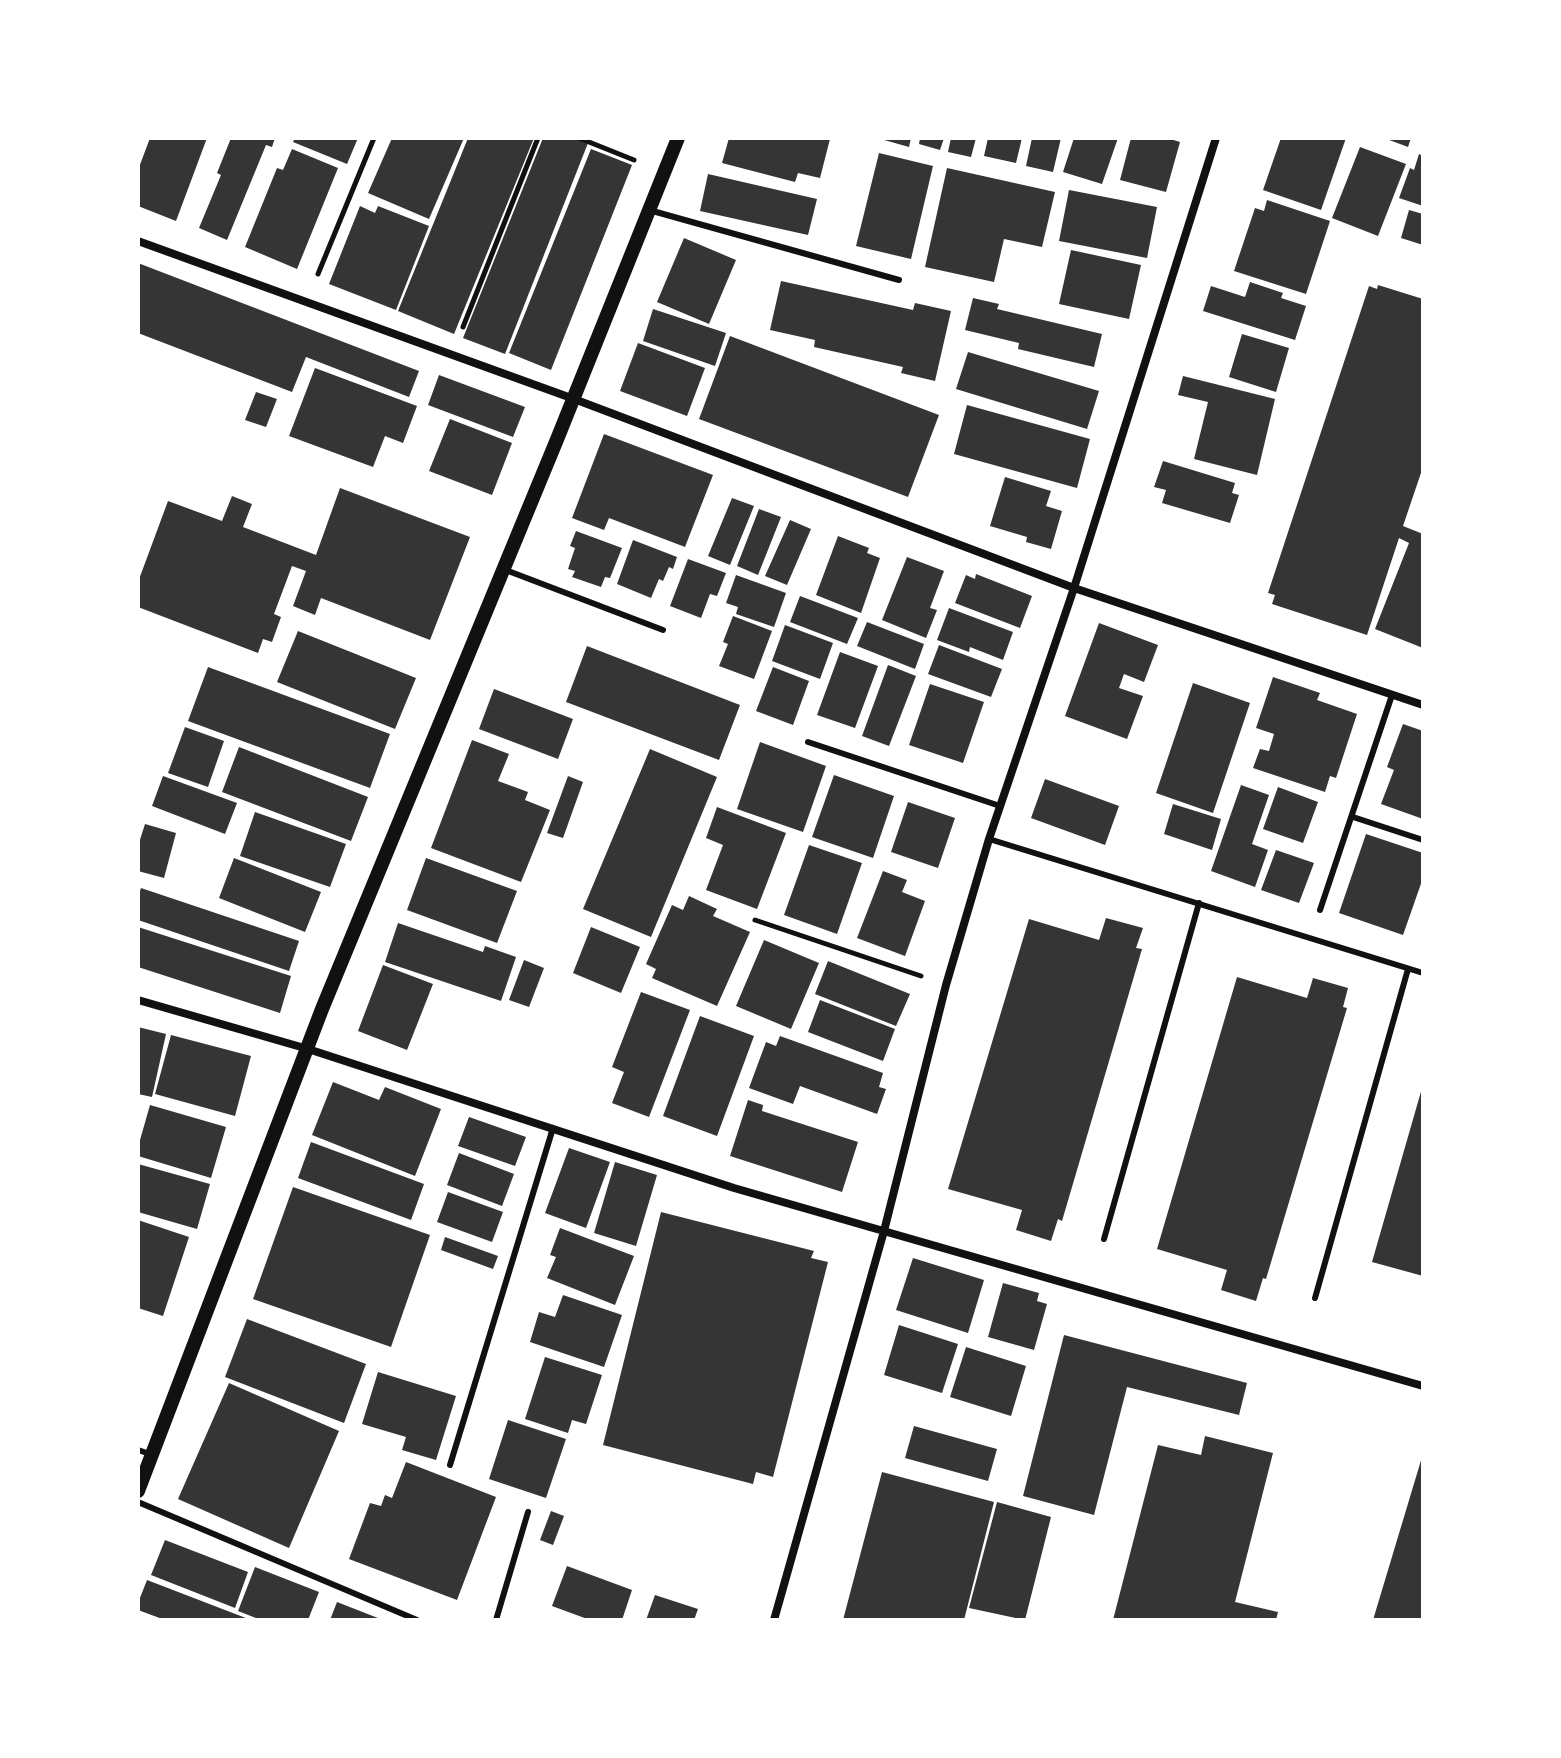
<!DOCTYPE html>
<style>
body{margin:0}
#map{position:relative;width:1561px;height:1758px;overflow:hidden;background:#fff;font-family:"DejaVu Sans",sans-serif}
canvas{display:block}
.frame{position:absolute;inset:0;border:140px solid #fff;pointer-events:none}
</style>
<div id="map">
<canvas width="1561" height="1758"></canvas>
<div class="frame"></div>
</div>
<script>
const c = document.querySelector('canvas').getContext('2d');
c.lineJoin = 'round';
function paint(path, color) { c.fillStyle = color; c.fill(path, 'evenodd'); }
function stroke(path, color, width, dash) { c.strokeStyle = color; c.lineWidth = width; c.lineCap = dash ? 'butt' : 'round'; c.setLineDash(dash || []); c.stroke(path); }
const building = new Path2D(`
 M150 138H207L176 221 138 206V170Z
 M231 138H275L272 147 266 145 227 240 199 228 221 175 217 173Z
 M295 138H358L347 164 293 142Z
 M392 138H464L429 219 368 193Z
 M468 138H534L454 334 398 311Z
 M543 138H575L588 143 505 354 463 338Z
 M729 138H826L830 139 820 178 798 173 795 182 722 163Z
 M877 138H911L909 147Z
 M920 138H944L940 150 919 144Z
 M951 138H976L971 157 948 152Z
 M988 138H1022L1016 163 984 156Z
 M1032 138H1061L1053 172 1026 166Z
 M1074 138H1118L1102 184 1063 172Z
 M1131 138H1167L1180 142 1166 192 1120 180Z
 M1281 138H1346L1321 210 1263 190Z
 M1384 138H1411L1408 147Z
 M1360 147 1406 164 1378 236 1332 218Z
 M292 149 338 168 297 269 245 247 277 168 283 170Z
 M591 149 632 165 551 370 509 353Z
 M879 153 933 166 911 259 856 246Z
 M1419 154 1423 156V206L1399 198 1410 168 1414 170Z
 M947 168 1055 192 1042 247 1004 239 994 282 925 267Z
 M708 174 817 199 808 235 700 211Z
 M1069 190 1157 207 1147 258 1059 241Z
 M1267 200 1330 221 1306 294 1234 271 1255 208 1264 211Z
 M360 206 375 213 378 206 429 226 396 310 329 284Z
 M1409 210 1423 214V245L1401 238Z
 M684 238 736 260 709 324 657 302Z
 M1071 250 1141 265 1129 319 1059 304Z
 M138 263 419 371 409 397 306 357 292 392 138 333Z
 M781 281 913 310 915 303 951 311 935 381 901 373 903 367 814 347 815 340 770 330Z
 M1250 282 1283 293 1281 298 1306 306 1295 340 1203 311 1211 286 1245 297Z
 M1378 285 1423 299V467L1403 526 1423 534V648L1375 629 1409 543 1399 538 1367 635 1272 604 1275 595 1268 593 1369 286 1377 289Z
 M973 298 999 304 997 309 1102 334 1094 367 1018 349 1019 343 965 330Z
 M653 309 726 333 715 366 643 341Z
 M1242 334 1289 348 1276 392 1229 377Z
 M730 336 939 415 908 497 699 419Z
 M638 343 705 368 687 416 620 391Z
 M968 352 1099 391 1087 429 956 389Z
 M315 368 417 406 403 443 385 436 373 467 289 436Z
 M439 375 525 407 513 437 428 405Z
 M1183 376 1275 399 1257 475 1194 459 1208 402 1178 395Z
 M256 392 277 399 266 427 245 420Z
 M967 405 1090 439 1077 488 954 454Z
 M450 419 512 443 492 495 429 471Z
 M604 434 713 475 685 547 609 518 604 530 572 518Z
 M1163 461 1235 483 1232 493 1239 495 1230 523 1162 503 1166 490 1154 487Z
 M1005 477 1051 491 1046 506 1062 511 1051 549 1026 542 1027 537 990 526Z
 M340 488 470 537 430 640 321 598 315 615 293 606 306 571 292 566 274 614 281 617 272 642 263 639 258 653 138 607V582L168 501 222 521 232 496 252 504 243 527 316 555Z
 M732 498 754 506 730 565 708 556Z
 M759 509 781 517 758 575 737 566Z
 M790 520 811 529 787 585 765 576Z
 M576 531 622 548 610 578 605 577 601 587 572 577 575 571 568 569 575 548 570 546Z
 M838 536 869 548 867 553 880 558 861 613 816 595Z
 M633 540 677 557 673 569 669 567 663 581 659 579 651 598 617 584Z
 M907 557 944 571 930 608 937 610 926 638 882 620Z
 M688 559 726 573 717 596 710 594 701 618 670 606Z
 M976 574 1032 596 1020 628 955 603 966 575 975 579Z
 M736 575 786 593 774 627 736 614 738 607 726 603Z
 M800 596 858 618 847 644 790 622Z
 M949 608 1013 632 1003 660 970 647 969 652 937 640Z
 M733 616 772 631 754 679 719 666 728 644 723 642Z
 M867 622 924 644 915 669 857 646Z
 M1099 623 1158 645 1144 682 1124 674 1119 688 1143 696 1127 739 1065 716Z
 M785 625 833 643 820 679 772 661Z
 M298 631 416 678 395 729 277 682Z
 M939 645 1002 669 991 697 928 674Z
 M587 646 740 705 719 760 566 702Z
 M840 652 878 666 855 728 817 715Z
 M888 665 916 676 889 746 862 736Z
 M208 667 390 734 370 788 188 721Z
 M773 667 809 681 793 725 756 711Z
 M1273 677 1320 693 1317 700 1357 714 1336 778 1330 776 1325 792 1253 768 1260 749 1269 751 1274 734 1256 728Z
 M1193 683 1250 703 1213 813 1156 793Z
 M930 684 984 702 963 763 909 745Z
 M494 689 573 719 558 759 479 729Z
 M1403 724 1423 731V819L1381 804 1394 770 1387 767Z
 M185 727 224 741 208 787 168 773Z
 M472 740 509 754 498 781 528 792 525 800 550 810 521 882 431 848Z
 M760 742 826 766 803 832 737 809Z
 M239 747 368 797 351 841 222 792Z
 M650 749 717 777 651 937 583 909Z
 M834 775 894 796 873 858 812 837Z
 M163 776 237 803 225 834 152 806Z
 M568 776 583 782 563 838 547 833Z
 M1045 779 1119 806 1105 845 1031 818Z
 M1241 785 1269 795 1252 844 1268 850 1255 887 1211 871Z
 M1278 787 1318 802 1303 843 1263 829Z
 M908 802 955 818 938 868 891 852Z
 M1173 804 1221 819 1212 850 1164 834Z
 M717 807 786 833 757 909 706 890 723 845 706 838Z
 M255 812 346 844 330 887 240 856Z
 M145 824 176 833 164 878 138 871V846Z
 M1366 834 1423 853V878L1403 935 1339 913Z
 M809 845 862 863 837 934 784 915Z
 M1276 850 1314 863 1299 903 1261 890Z
 M234 858 321 892 305 932 219 898Z
 M426 858 517 891 497 943 407 910Z
 M883 871 907 880 902 892 925 901 905 956 857 938Z
 M141 888 299 941 289 971 138 920V897Z
 M689 896 717 909 713 916 750 932 717 1006 652 978 656 969 646 964 672 905 683 910Z
 M1106 918 1143 928 1136 948 1142 949 1062 1221 1058 1219 1051 1241 1016 1230 1022 1210 948 1189 1029 919 1099 940Z
 M398 923 483 952 485 946 516 957 501 1001 385 962Z
 M138 927 291 976 280 1013 138 967Z
 M591 927 640 947 621 993 573 973Z
 M764 940 819 963 791 1029 736 1006Z
 M524 960 544 968 529 1007 509 1000Z
 M828 961 910 994 896 1026 815 994Z
 M383 965 433 984 407 1050 358 1031Z
 M1237 977 1307 998 1313 978 1348 988 1343 1007 1347 1008 1266 1279 1263 1278 1256 1301 1221 1290 1227 1270 1157 1249Z
 M641 992 690 1010 649 1117 612 1103 624 1072 612 1067Z
 M820 1000 895 1029 883 1061 808 1032Z
 M700 1016 754 1036 717 1136 663 1116Z
 M138 1027 166 1034 152 1097 138 1094Z
 M171 1035 251 1056 235 1116 155 1094Z
 M780 1036 883 1073 879 1087 886 1089 877 1114 800 1086 793 1104 749 1088 766 1042 776 1046Z
 M333 1082 379 1100 385 1087 441 1109 415 1176 312 1135Z
 M1422 1088H1423V1276L1372 1262Z
 M748 1100 763 1105 762 1111 858 1142 842 1192 730 1156Z
 M150 1105 226 1127 211 1178 138 1156V1147Z
 M469 1117 526 1137 515 1166 458 1146Z
 M311 1142 424 1184 411 1220 298 1178Z
 M569 1148 610 1162 586 1228 545 1213Z
 M459 1153 514 1174 502 1206 447 1185Z
 M615 1162 657 1175 636 1246 594 1233Z
 M138 1164 210 1184 197 1229 138 1212Z
 M293 1187 430 1235 391 1347 253 1299Z
 M448 1192 503 1212 492 1242 437 1222Z
 M661 1212 814 1251 811 1258 828 1262 773 1477 756 1472 753 1484 603 1445Z
 M138 1220 189 1237 163 1316 138 1308Z
 M560 1228 634 1256 615 1305 547 1278 556 1257 550 1255Z
 M445 1237 498 1256 493 1269 441 1250Z
 M913 1258 984 1280 968 1333 896 1310Z
 M1003 1283 1039 1293 1037 1301 1047 1304 1034 1350 988 1337Z
 M563 1295 622 1315 604 1367 530 1342 539 1312 555 1317Z
 M247 1319 366 1364 344 1423 225 1377Z
 M899 1325 958 1344 942 1393 884 1375Z
 M1064 1335 1247 1383 1239 1415 1127 1387 1094 1515 1023 1496Z
 M966 1347 1026 1366 1011 1416 950 1397Z
 M545 1357 602 1375 586 1424 572 1420 568 1433 525 1419Z
 M378 1372 456 1396 436 1460 402 1450 406 1437 362 1424Z
 M229 1383 339 1431 289 1548 178 1499Z
 M508 1420 566 1439 546 1498 489 1479Z
 M914 1426 997 1449 988 1481 905 1458Z
 M1205 1436 1273 1453 1235 1602 1278 1612 1276 1620H1113L1158 1445 1201 1455Z
 M1422 1457 1423 1620H1373Z
 M406 1462 496 1497 457 1600 349 1559 370 1503 381 1506 385 1495 392 1498Z
 M882 1472 994 1502 964 1620H843Z
 M997 1502 1051 1517 1025 1620 969 1608Z
 M551 1511 564 1516 553 1545 540 1540Z
 M165 1540 248 1572 235 1608 151 1575Z
 M567 1566 632 1590 622 1620H590L552 1606Z
 M255 1567 319 1592 308 1620H261L238 1611Z
 M147 1580 251 1620H165L138 1610V1603Z
 M655 1595 698 1609 694 1620H646Z
 M337 1602 383 1620H330Z`);
const path = new Path2D(`
 M579 138 634 160
 M318 274 374 138
 M463 327 538 138
 M755 920 921 976`);
const service = new Path2D(`
 M649 210 899 280
 M503 569 663 630
 M808 742 1000 806
 M1353 817 1423 840
 M989 839 1423 973
 M1320 910 1392 695
 M1104 1239 1199 903
 M1315 1298 1408 969
 M138 1450 153 1455
 M450 1465 553 1128
 M138 1502 417 1620
 M496 1620 528 1512`);
const minor = new Path2D(`
 M138 241 574 399 1074 588 1423 705
 M138 1000 308 1049 734 1188 1423 1386
 M774 1620 884 1231 946 985 989 839 1074 588 1216 138`);
const tertiary = new Path2D(`
 M138 1491 322 1009 558 437 678 138`);
paint(building, '#353535');
stroke(path, '#111', 5);
stroke(service, '#111', 6);
stroke(minor, '#111', 8);
stroke(tertiary, '#111', 14);
</script>
